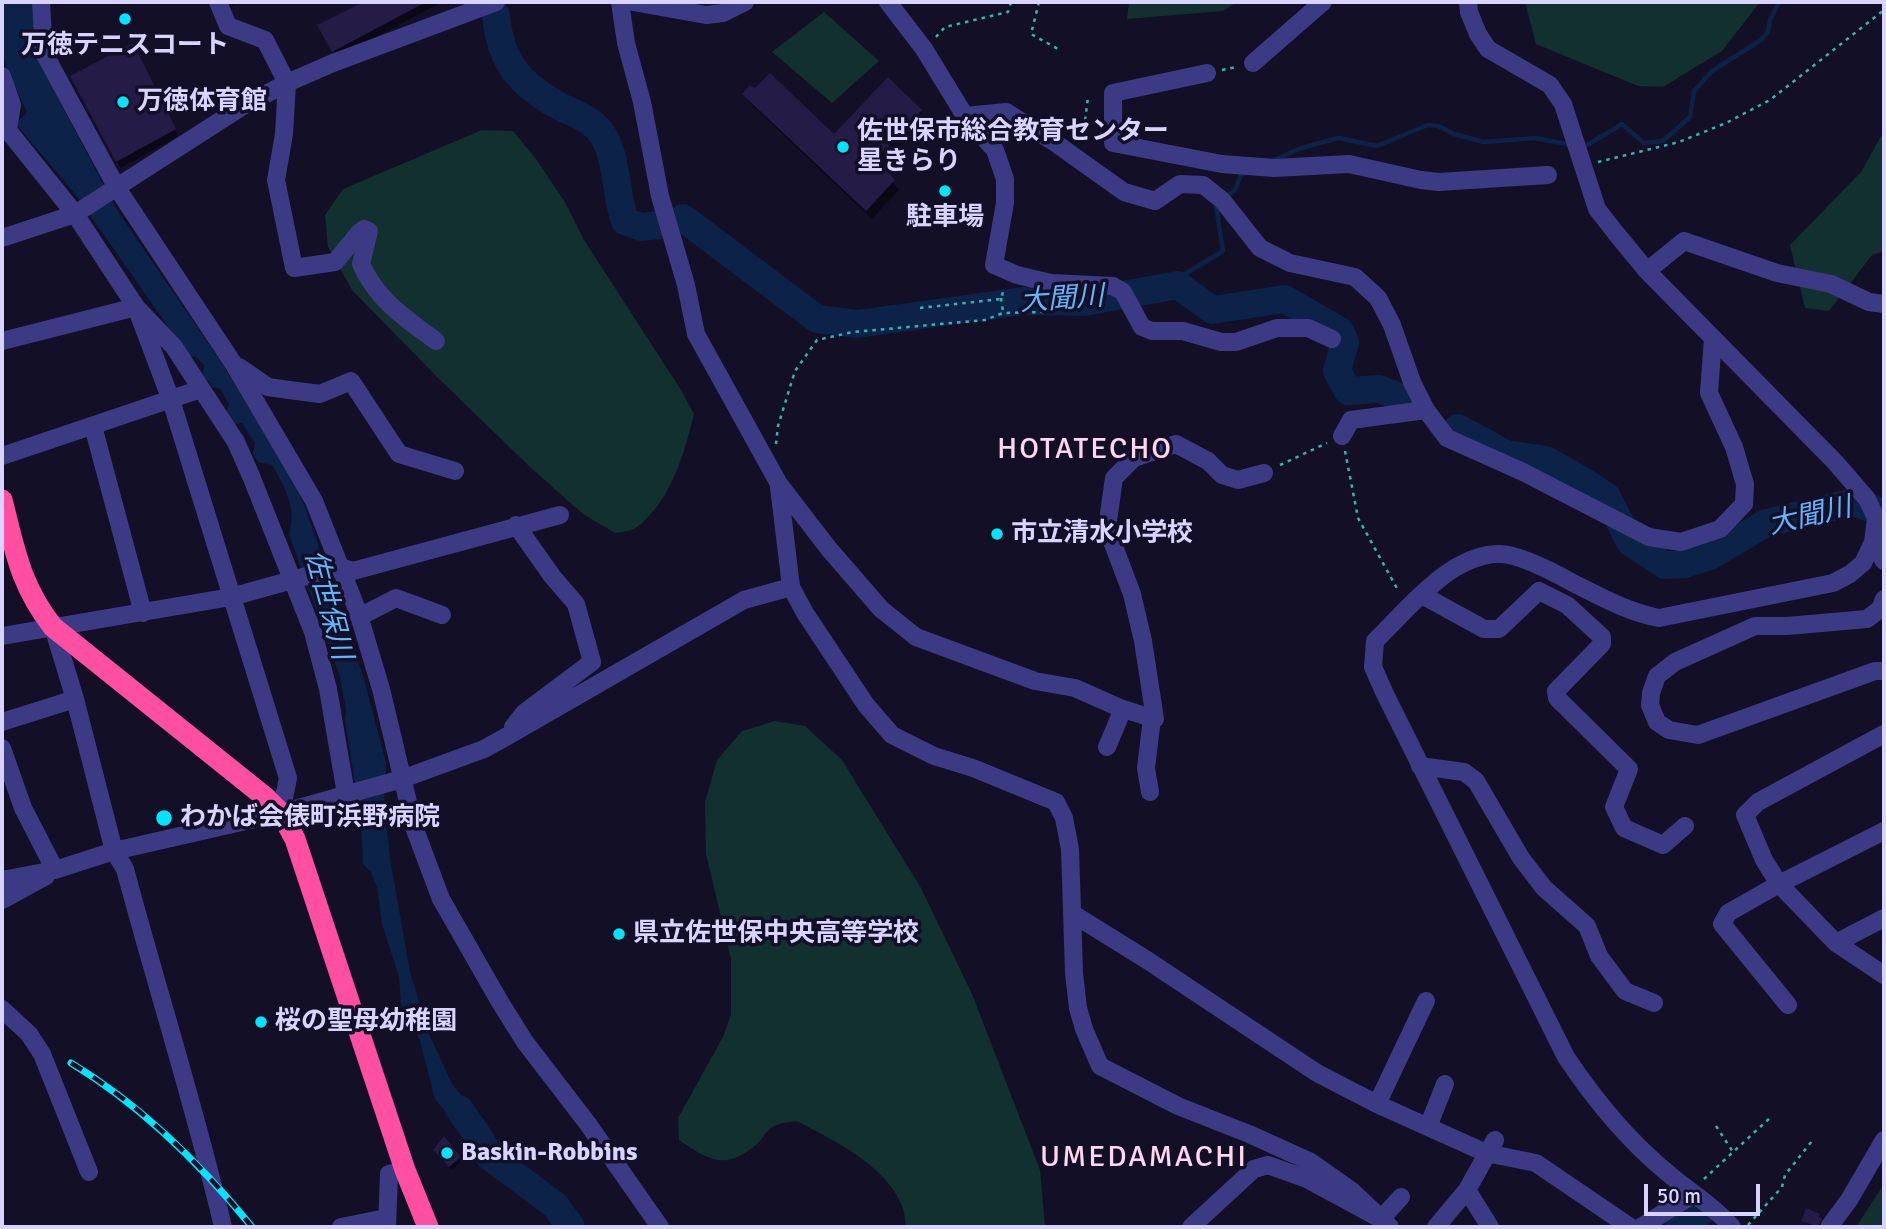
<!DOCTYPE html>
<meta charset="utf-8">
<style>
body{margin:0}
#map{position:relative;width:1886px;height:1229px;overflow:hidden;background:#130f26;font-family:Signika,sans-serif}
canvas{display:block}
.frame{position:absolute;inset:0;border:4px solid #d9d4ff;pointer-events:none}
.scale{position:absolute;left:1644px;top:1184px;width:116px;height:32px;box-sizing:border-box;border:4px solid #d9d4ff;border-top:0;padding-left:9px;font-size:21px;line-height:24px;white-space:nowrap;color:#d9d4ff;-webkit-text-stroke:5px #130f26;paint-order:stroke}
</style>
<div id="map">
<canvas width="1886" height="1229"></canvas>
<div class="frame"></div>
<div class="scale">50 m</div>
</div>
<script>
const c = document.querySelector('canvas').getContext('2d');
c.lineJoin = 'round';
function paint(path, color) { c.fillStyle = color; c.fill(path, 'evenodd'); }
function stroke(path, color, width, dash) { c.strokeStyle = color; c.lineWidth = width; c.lineCap = dash ? 'butt' : 'round'; c.setLineDash(dash || []); c.stroke(path); }
function write(font, color, halo, rows, align = 'center') {
  c.font = font + ' Signika,"Noto Sans JP",sans-serif'; c.lineWidth = 7; c.setLineDash([]); c.textBaseline = 'middle'; c.strokeStyle = halo; c.fillStyle = color; for (const [text, x, y, turn = 0] of rows) {
    c.save(); c.translate(x, y); c.rotate((+turn || 0) * Math.PI / 180); c.textAlign = isNaN(turn) ? turn : align; if (halo) c.strokeText(text, 0, 0); c.fillText(text, 0, 0); c.restore();
  }
}
const green = new Path2D(`
 M1129 2H1237L1223 11 1127 19Z
 M1525 2H1760L1722 51 1663 87 1638 86 1536 44Z
 M824 12 879 61 832 103 772 52Z
 M482 130 513 131 536 159 566 204 584 240 681 390 694 414C684 454 671 501 637 527 631 531 622 532 615 533L583 514 529 466 437 377 352 290 328 247 325 215 343 189Z
 M1884 131V251L1872 255 1829 311 1805 308 1790 245 1861 172Z
 M775 721 805 726 842 760 921 888 972 994 1040 1170 1045 1227H906C905 1221 905 1212 902 1206 885 1164 834 1141 797 1121 790 1122 777 1123 771 1128 765 1132 762 1140 757 1144 725 1171 710 1161 679 1140L678 1118 724 1035 731 1014V959L706 854 705 802 717 760 742 731Z
 M1884 1184V1227H1856Z`);
const water = new Path2D(`
 M2 2H33L37 58 101 180 119 213 225 368 295 486 305 507 364 679 386 763 384 804 390 858 410 972 429 1034 452 1084 468 1104 485 1143 444 1110 435 1099 420 1041 401 1004 399 977 382 924 377 887 371 872 363 864 361 820 345 721 346 709 340 677 289 534C297 508 285 487 272 465L258 462 253 454 255 443 242 423 235 424 226 411 229 404 220 389 213 387 203 375 204 365 195 356 190 358 76 195 16 124 27 112 7 70 2 47Z`);
const shadow = new Path2D(`
 M227 2H240L230 7Z
 M367 2H442L337 58 320 26Z
 M136 52 178 136 121 168 72 77Z
 M888 79 921 111 926 120 881 168 899 190 872 219 750 103 745 94 834 137Z
 M437 1154 460 1158 462 1161 452 1170Z
 M1819 1215 1823 1224 1822 1227H1811L1802 1220Z`);
const stream = new Path2D(`
 M1581 146 1584 147 1622 124 1644 143 1663 141 1690 117 1694 91 1712 71 1761 40 1768 32 1770 20 1779 2
 M1272 161 1301 148 1338 138 1377 146 1428 125 1438 126 1454 134 1484 142 1535 138 1572 145
 M1225 198 1235 190 1241 175 1245 173
 M1178 285 1185 274 1223 251 1216 206 1219 204`);
const river = new Path2D(`
 M496 15C500 62 520 85 561 107 571 112 586 117 594 125 619 146 614 192 625 221L641 227 659 225
 M683 218 817 319 857 324 1023 301 1084 302 1178 285 1212 310 1285 299 1340 331 1345 342 1337 371 1348 391 1379 389 1400 397
 M1458 428 1506 454 1546 460 1583 481 1607 497 1630 542 1665 565 1685 564 1710 556 1766 523 1854 502 1884 513
 M459 1109 481 1140 489 1156 555 1205 571 1227
 M1679 1227 1700 1213`);
const building = new Path2D(`
 M363 2H426L332 52 317 25Z
 M133 43 176 129 116 162 70 76Z
 M770 73 834 134 888 77 922 110 876 160 895 180 866 211 742 94 750 85 755 88Z
 M444 1136 461 1157 449 1167 433 1150Z
 M1806 1208 1820 1214 1819 1217 1822 1219 1818 1227 1801 1221Z`);
const path = new Path2D(`
 M1039 2 1031 34 1058 49
 M936 37 945 27 1008 12 1011 2
 M1222 70 1236 67
 M1077 136 1098 140
 M1083 137 1088 97
 M1598 162 1679 142 1726 123 1770 100 1884 10
 M1001 298 1003 312
 M920 308 1001 299 1004 288
 M776 444 778 426 795 371 817 340 853 332 985 320 1003 313 1044 312
 M1345 451 1358 518 1399 592
 M1280 465 1327 443
 M1716 1126 1733 1152
 M1704 1179 1772 1116
 M1748 1225 1782 1187 1785 1175 1812 1141`);
const minor = new Path2D(`
 M41 2 44 53 117 188 233 363 314 501 358 612 381 689 414 827 441 899 500 1002 525 1042 588 1124 660 1227
 M218 2 228 26 265 40 287 83 284 134 276 180 294 268 335 262 359 233 364 229 369 231 361 264C377 300 405 318 436 341
 M620 2 626 43 642 102 660 196 686 285 696 334 779 484 829 549 881 609 916 637 1035 681 1075 688 1120 708 1155 719 1143 641 1132 594 1107 528 1114 478 1134 458 1176 444 1208 461 1222 475 1238 480 1264 473
 M633 2 706 15 723 13 745 2
 M888 2 924 49 965 116 995 150 1005 179V203L994 265 1017 275 1051 283 1113 286 1123 292 1142 327 1152 331H1183L1221 342H1236L1277 328H1308L1332 339
 M1468 2 1469 12 1478 34 1488 49 1550 85 1563 104 1597 209 1615 232 1647 271 1835 462 1867 499 1876 518 1873 542 1863 563 1850 574 1833 583 1659 618C1628 612 1603 598 1575 584 1557 574 1520 554 1500 554 1451 553 1407 610 1375 641L1373 667 1385 694 1566 1057C1596 1102 1628 1141 1670 1175 1691 1193 1714 1206 1732 1227
 M1253 63 1323 2
 M1207 73 1113 93V143L1222 164 1274 168 1349 164 1421 180 1439 182 1548 175
 M2 76 12 105 8 129
 M965 116 1006 112 1054 142 1124 192 1155 201 1180 184 1203 185 1222 200 1260 248 1290 263 1355 277 1378 298 1392 325 1412 382 1426 410 1447 438 1523 472 1649 537 1681 542 1720 529 1744 504 1745 484 1734 447 1709 393 1713 338
 M2 123 75 214 136 307 171 400 288 778 281 813
 M2 238 75 214 243 106 287 83 333 63 496 2
 M1647 271 1684 241 1777 273 1831 284 1869 302 1884 304
 M2 341 136 307 174 347 236 442 251 476 313 632 328 689 346 794
 M239 367 268 387 289 390 320 394 351 381 399 454 455 471
 M93 426 143 613
 M1342 436 1351 420 1426 410
 M2 456 201 389
 M779 487 791 587 805 613 866 705 892 735 934 756 973 768 1056 802 1064 818 1070 849 1074 973 1078 1008 1084 1029 1100 1066 1178 1106 1249 1134 1311 1162 1352 1191 1390 1227
 M1873 542 1884 561
 M1422 595 1484 629H1499L1539 591 1567 605 1602 637V644L1556 691 1557 698 1629 769 1614 807 1624 828 1663 845 1685 826
 M1884 599 1880 609 1867 619 1787 626H1755L1675 662 1657 676 1651 693 1650 705 1657 722 1669 730 1698 735 1875 671H1884
 M359 617 396 598 442 615
 M53 627 75 699 114 851 125 869C157 989 195 1107 223 1227
 M2 636 231 597 339 567 353 571 560 515
 M2 722 75 699
 M513 727 524 713 592 662 576 604 552 576 516 525
 M1884 734 1758 802 1745 815 1764 860 1779 884 1836 943 1884 975
 M1107 747 1123 709
 M2 748 23 808 55 870
 M1420 766 1464 772 1476 781 1521 858 1544 888 1587 926 1599 956 1625 991 1654 1003
 M1150 792 1146 768 1152 718
 M2 880 55 870 114 851 281 813 402 779 484 749 504 738 744 600 791 587
 M2 900 46 876
 M1073 914 1147 960 1317 1073 1377 1104 1486 1153 1536 1163 1630 1227
 M1836 943 1884 918
 M1788 1005 1722 924 1728 913 1779 884 1884 831
 M2 1009 29 1034 42 1054 89 1172
 M1377 1104 1426 1001
 M1428 1127 1445 1084
 M1467 1190 1490 1227
 M341 1227 386 1218
 M387 1227 389 1174 405 1170
 M1191 1227 1254 1169 1268 1165 1307 1179 1381 1219 1401 1197
 M1436 1227 1467 1190 1495 1140
 M1641 1227 1694 1194
 M1829 1227 1849 1200 1884 1140`);
const highway = new Path2D(`
 M2 500C15 550 20 585 53 627L265 797 281 813 295 839 405 1170 428 1227`);
const rail = new Path2D(`
 M71 1063C142 1106 200 1163 252 1227`);
const markers = [
 [125,19,7,"#00e5ff"],
 [123,102,7,"#00e5ff"],
 [843,147,7,"#00e5ff"],
 [945,191,7,"#00e5ff"],
 [997,534,7,"#00e5ff"],
 [164,818,9,"#00e5ff"],
 [619,934,7,"#00e5ff"],
 [261,1022,7,"#00e5ff"],
 [447,1153,7,"#00e5ff"]
];
const poiNames = [
 ["万徳テニスコート",125,46,"center"],
 ["万徳体育館",137,102],
 ["佐世保市総合教育センター",857,132],
 ["星きらり",857,162],
 ["駐車場",945,218,"center"],
 ["市立清水小学校",1011,534],
 ["わかば会俵町浜野病院",180,818],
 ["県立佐世保中央高等学校",633,934],
 ["桜の聖母幼稚園",275,1022],
 ["Baskin-Robbins",461,1153]
];
const waterNames = [
 ["大聞川",1062,300,-4],
 ["大聞川",1810,517,-13],
 ["佐世保川",327,605,75]
];
const quarterNames = [
 ["HOTATECHO",1085,450],
 ["UMEDAMACHI",1144,1158]
];
paint(green, '#12302f');
paint(water, '#0c2248');
paint(shadow, '#0007');
stroke(stream, '#0c2248', 4.5);
stroke(river, '#0c2248', 28);
paint(building, '#241b47');
stroke(path, '#2fb8b0', 2.5, [3.5, 5]);
stroke(minor, '#3d3a85', 18);
stroke(highway, '#ff4fa3', 21);
stroke(rail, '#00e5ff', 7);
stroke(rail, '#130f26', 4.5, [13]);
for (const [x, y, r, color] of markers) { const dot = new Path2D(); dot.arc(x, y, r, 0, 2 * Math.PI); c.fillStyle = color; c.fill(dot); stroke(dot, '#130f26', 2.5); }
write('bold 26px', '#d9d4ff', '#130f26', poiNames, 'left');
write('italic 28px', '#62b6ff', '#130f26', waterNames);
c.letterSpacing = '2px';
write('30px', '#ffd6f0', '#130f26', quarterNames);
c.letterSpacing = '0px';
</script>
